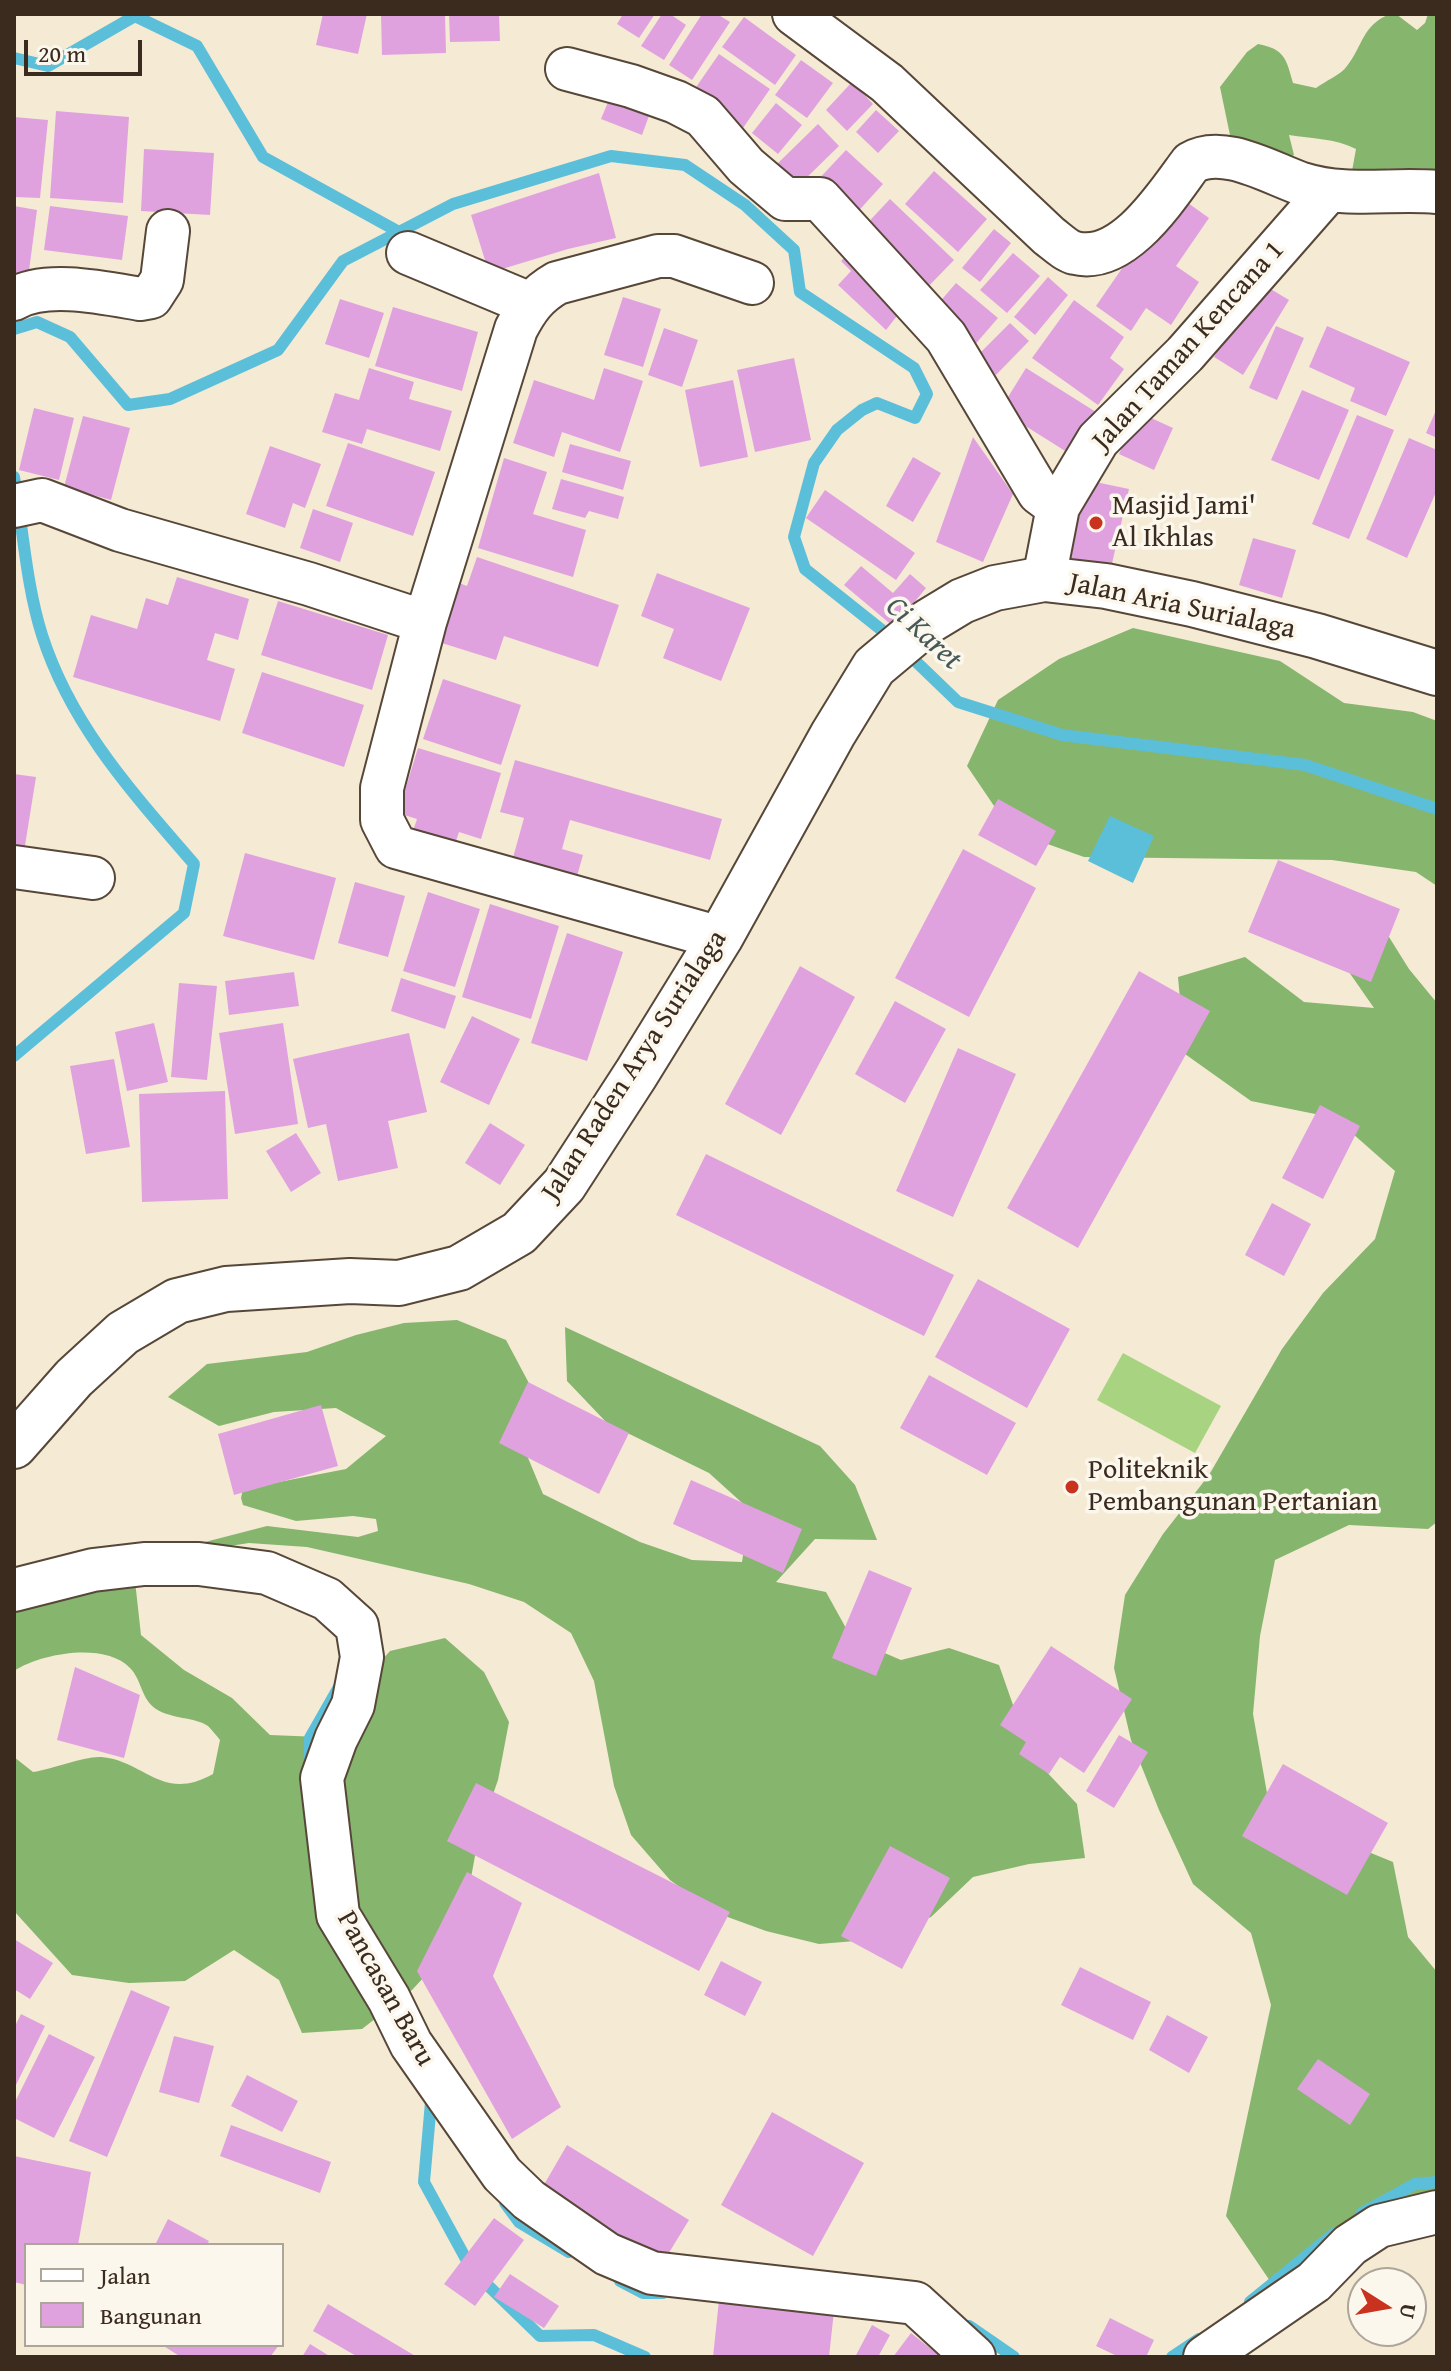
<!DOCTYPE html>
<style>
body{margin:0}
#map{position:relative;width:1451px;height:2371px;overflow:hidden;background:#f5ead4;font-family:"Gentium Book Plus",serif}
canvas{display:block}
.frame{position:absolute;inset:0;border:16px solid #3b2a1e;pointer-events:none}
.legend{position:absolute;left:24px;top:2243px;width:260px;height:104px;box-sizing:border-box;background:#fbf7ec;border:2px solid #aea59a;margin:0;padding:10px 14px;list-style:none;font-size:24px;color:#3b2a1e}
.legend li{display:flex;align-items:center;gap:16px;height:40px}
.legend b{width:40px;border:2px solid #aea59a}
.north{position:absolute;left:1347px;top:2267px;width:80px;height:80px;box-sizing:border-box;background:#fbf7ec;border:2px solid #aea59a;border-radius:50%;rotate:101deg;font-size:22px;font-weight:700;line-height:32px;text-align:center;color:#3b2a1e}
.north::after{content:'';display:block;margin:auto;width:28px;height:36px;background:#c8321e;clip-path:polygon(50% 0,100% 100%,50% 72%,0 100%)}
.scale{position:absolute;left:24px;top:40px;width:118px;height:36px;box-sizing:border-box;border:4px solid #3b2a1e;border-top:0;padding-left:10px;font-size:24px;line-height:28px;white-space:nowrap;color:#3b2a1e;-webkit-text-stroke:6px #fbf7ec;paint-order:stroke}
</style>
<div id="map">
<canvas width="1451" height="2371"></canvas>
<div class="frame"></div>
<ul class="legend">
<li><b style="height:10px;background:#fff"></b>Jalan</li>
<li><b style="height:22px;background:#e0a2df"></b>Bangunan</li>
</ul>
<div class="north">U</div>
<div class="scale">20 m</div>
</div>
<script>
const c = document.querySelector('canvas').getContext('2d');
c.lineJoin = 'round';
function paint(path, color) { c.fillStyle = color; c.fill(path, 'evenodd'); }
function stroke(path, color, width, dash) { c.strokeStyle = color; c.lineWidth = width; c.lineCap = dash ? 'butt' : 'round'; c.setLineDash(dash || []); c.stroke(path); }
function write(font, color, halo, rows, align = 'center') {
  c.font = font + ' "Gentium Book Plus",serif'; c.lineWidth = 7; c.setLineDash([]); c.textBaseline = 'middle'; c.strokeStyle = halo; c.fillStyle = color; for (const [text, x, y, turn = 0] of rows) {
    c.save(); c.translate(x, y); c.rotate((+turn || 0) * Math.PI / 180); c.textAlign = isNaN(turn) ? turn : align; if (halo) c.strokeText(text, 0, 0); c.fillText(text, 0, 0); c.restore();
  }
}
const green = new Path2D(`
 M1123 1353 1221 1406 1195 1453 1097 1400Z`);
const forest = new Path2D(`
 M1390 14H1396L1417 30 1425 23 1428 14H1437V170C1429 167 1364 169 1352 171L1356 149C1335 138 1312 139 1289 135L1294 155 1280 161 1231 140 1220 87 1247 52 1258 44C1285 49 1286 59 1293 83L1316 88C1325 81 1341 75 1347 66 1363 46 1362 25 1390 14Z
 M1133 628 1280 661 1344 703 1413 712 1437 721V886L1416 872 1332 860 1084 857 1011 831 967 766 998 700 1059 659Z
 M1369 905 1409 969 1437 1003V1522L1428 1529 1349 1525 1275 1560 1260 1636 1253 1714 1267 1793 1327 1835 1393 1862 1408 1937 1437 1972V2198L1270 2281 1226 2216 1271 2005 1251 1933 1193 1884 1159 1810 1131 1740 1114 1668 1125 1595 1163 1534 1209 1475 1282 1349 1323 1293 1375 1239 1395 1171 1335 1118 1251 1101 1185 1054 1178 977 1245 957 1304 1002 1374 1008 1319 929Z
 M457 1320 506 1340 531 1387 521 1441 543 1494 640 1542 692 1560 742 1562 750 1510 709 1473 607 1423 567 1381 565 1327 820 1446 855 1485 877 1540 815 1539 776 1582 826 1592 852 1639 901 1660 949 1648 999 1665 1026 1742 1040 1765 1077 1804 1085 1858 1029 1864 973 1877 931 1917 879 1939 819 1944 766 1931 714 1912 670 1880 631 1835 614 1786 594 1681 571 1633 524 1602 469 1584 307 1547 249 1543 191 1552 135 1581 141 1635 184 1670 232 1698 270 1735 320 1737 355 1690 390 1651 445 1638 484 1672 509 1722 498 1780 479 1834 468 1894 452 1947 412 1990 362 2029 302 2033 279 1980 234 1950 185 1981 129 1983 72 1975 14 1911V1757L33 1772C53 1769 84 1756 101 1757 144 1760 162 1803 213 1774L220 1740C216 1735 212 1730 208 1726 195 1717 171 1719 156 1709 141 1699 142 1680 130 1668 105 1642 42 1653 14 1671V1604L178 1549 267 1526 358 1537 378 1531 376 1519 353 1516 296 1521 243 1505 241 1498 243 1489 346 1469 386 1436 336 1408 274 1412 219 1426 168 1397 207 1364 307 1352 356 1335 404 1323Z`);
const water = new Path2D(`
 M1110 816 1154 836 1133 883 1088 861Z`);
const stream = new Path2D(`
 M14 58 48 66 135 16 197 46 263 157 399 232
 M14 329 37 322 70 337 128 405 170 399 278 350 343 261 453 204 611 156 685 165 745 205 794 250 800 292 914 368 927 394 915 418 877 403 862 410 837 430 814 463 794 537 805 569 893 639
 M14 477C23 529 26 584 42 635 71 726 133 793 194 864L184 913 14 1056
 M906 652 958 702 1062 735 1305 765 1437 809
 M310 1765V1738L339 1687
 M431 2102 424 2182 472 2270 540 2336 594 2335 645 2357
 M505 2203 519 2222 569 2252
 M1362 2213 1415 2184 1437 2182
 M620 2281 643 2293H663
 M1250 2302 1335 2233
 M969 2326 1014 2357
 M1172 2357 1199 2339`);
const building = new Path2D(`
 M323 14H367L358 54 316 45Z
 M445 14 446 53 382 55 381 15Z
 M449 14H499L500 41 450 42Z
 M623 14H655L639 38 617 24Z
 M662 14H670L686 25 664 60 641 46Z
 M702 14H717L730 22 692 80 669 65Z
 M744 17 796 55 775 85 722 47Z
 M719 54 770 89 743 128 692 93Z
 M801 60 833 83 807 118 775 95Z
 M852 82 873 104 847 131 826 110Z
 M613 90 653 105 642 135 601 119Z
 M776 103 802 125 778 154 752 133Z
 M876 110 899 131 878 153 856 132Z
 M56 111 129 117 123 203 50 198Z
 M14 117 48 120 40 198 14 197Z
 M818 124 839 146 796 188 775 166Z
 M144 149 214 153 210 215 141 211Z
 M846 150 883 184 853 217 816 182Z
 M934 171 987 219 958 252 905 204Z
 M599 173 616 238 568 249 489 273 471 215Z
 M1174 193 1209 218 1176 266 1199 282 1171 325 1146 308 1131 331 1096 306Z
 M890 199 954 260 923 292 860 231Z
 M14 206 37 210 27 286 14 294Z
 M50 206 128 216 122 260 44 250Z
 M994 229 1011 243 980 282 962 268Z
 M1013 253 1040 276 1007 313 980 290Z
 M848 254 904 307 886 330 838 285 851 271 841 261Z
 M1048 277 1068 295 1035 335 1014 317Z
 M1259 282 1289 300 1243 375 1214 357Z
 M956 283 998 318 972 348 931 312Z
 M623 297 661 309 643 367 604 355Z
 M340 299 384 313 369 358 325 344Z
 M1074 300 1124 337 1110 358 1124 369 1098 405 1032 358Z
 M393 307 478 332 462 391 375 366Z
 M1010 323 1029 341 996 375 977 356Z
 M1276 326 1304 338 1277 400 1249 388Z
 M1327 326 1410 362 1386 416 1350 401 1355 388 1309 367Z
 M664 328 698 340 682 387 648 375Z
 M794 358 811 440 755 452 737 370Z
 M369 368 414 382 409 399 452 411 440 451 367 429 362 444 322 432 335 393 359 400Z
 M604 368 643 381 620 452 562 432 554 457 513 443 534 380 594 400Z
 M1026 368 1096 412 1070 454 1000 410Z
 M733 380 748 457 700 467 685 390Z
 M1302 390 1349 410 1319 480 1271 460Z
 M34 408 74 418 59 480 19 470Z
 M1437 408V438L1426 433Z
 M1138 412 1173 428 1154 470 1119 454Z
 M1357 415 1394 430 1349 539 1312 524Z
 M83 416 130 428 111 500 64 487Z
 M973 437 1013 494 983 562 936 542Z
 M1409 438 1437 450V490L1407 558 1366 539Z
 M348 443 435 472 413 536 326 506Z
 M570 444 631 461 623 490 562 472Z
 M270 446 321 464 305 508 293 503 285 528 246 514Z
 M913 457 941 473 913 522 886 506Z
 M504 458 547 472 533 514 586 530 573 577 478 548Z
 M561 479 624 497 618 519 589 511 585 518 552 509Z
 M1081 479 1129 489 1111 568 1063 556Z
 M825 490 915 553 896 580 806 518Z
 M313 509 353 523 340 562 300 548Z
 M1253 538 1296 550 1282 598 1239 585Z
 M477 557 619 605 598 667 504 636 496 660 429 639 448 579 467 586Z
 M861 566 893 593 910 574 926 588 894 627 844 585Z
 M657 573 750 608 721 681 663 658 674 629 641 616Z
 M177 577 249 599 238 640 215 633 207 660 235 669 220 721 73 677 91 615 137 629 146 598 168 605Z
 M278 601 388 635 372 690 261 655Z
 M262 672 364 705 344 767 242 733Z
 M443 679 521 705 501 765 423 739Z
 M418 748 501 773 481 839 459 832 455 844 413 831 417 819 398 813Z
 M515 760 722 819 710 860 570 820 562 849 583 855 573 890 509 872 524 818 500 812Z
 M14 774 36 777 23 858 14 857Z
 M998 799 1056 831 1036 866 978 835Z
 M963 849 1036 888 969 1017 895 978Z
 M245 853 336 878 314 960 223 936Z
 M1278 860 1400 909 1371 982 1248 932Z
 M355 882 405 896 388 957 338 943Z
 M428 892 480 909 455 987 403 971Z
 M490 904 559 926 531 1019 462 997Z
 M567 933 623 952 587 1061 531 1043Z
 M800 966 855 997 781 1135 725 1104Z
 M1139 971 1210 1011 1078 1248 1007 1208Z
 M294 972 299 1006 229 1015 225 981Z
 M401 978 456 996 445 1029 391 1011Z
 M179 983 217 986 207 1080 171 1077Z
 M895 1001 946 1029 905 1103 855 1074Z
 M472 1016 520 1039 489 1105 440 1082Z
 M154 1023 168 1082 127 1091 115 1032Z
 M283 1023 298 1124 235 1134 219 1033Z
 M409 1033 427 1112 388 1121 398 1168 338 1181 326 1124 308 1128 293 1059Z
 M958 1048 1016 1074 953 1217 896 1191Z
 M114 1059 130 1147 86 1154 70 1066Z
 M225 1091 228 1199 142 1202 139 1094Z
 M1320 1105 1360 1126 1323 1199 1282 1178Z
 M490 1123 525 1145 500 1185 465 1163Z
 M296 1133 321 1173 291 1192 266 1151Z
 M706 1154 954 1275 924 1336 676 1215Z
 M1272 1203 1311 1224 1284 1276 1245 1255Z
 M978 1279 1070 1329 1027 1408 935 1357Z
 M929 1375 1016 1423 987 1475 900 1428Z
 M528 1382 629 1433 599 1494 499 1443Z
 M321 1405 338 1466 234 1495 218 1434Z
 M691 1480 802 1529 783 1573 673 1524Z
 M869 1570 912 1588 876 1676 832 1658Z
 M1051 1646 1132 1699 1084 1773 1060 1757 1049 1774 1019 1754 1026 1742 1000 1725Z
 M75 1667 140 1695 124 1758 57 1740Z
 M1119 1735 1148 1752 1114 1808 1086 1791Z
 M1283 1764 1388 1823 1347 1895 1242 1836Z
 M476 1783 730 1912 699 1971 447 1841Z
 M890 1846 950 1878 902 1969 841 1936Z
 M467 1872 522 1903 493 1976 561 2107 512 2139 417 1971Z
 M14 1939 53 1963 30 1999 14 1989Z
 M721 1961 762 1982 745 2016 704 1995Z
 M1080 1967 1151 2002 1133 2040 1061 2005Z
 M131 1990 170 2007 107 2157 69 2141Z
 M21 2014 45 2026 14 2089V2028Z
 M1167 2015 1208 2037 1189 2073 1149 2050Z
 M49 2034 95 2057 54 2138 14 2118V2104Z
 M174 2036 214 2046 199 2103 159 2092Z
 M1318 2059 1370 2094 1350 2125 1297 2089Z
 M247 2075 298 2101 282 2132 231 2106Z
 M772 2112 864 2163 813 2256 721 2205Z
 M231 2125 331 2162 320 2193 220 2156Z
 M567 2145 689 2220 659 2269 538 2195Z
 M14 2156 91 2172 78 2245H26V2285L14 2282Z
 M494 2218 524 2240 475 2306 444 2284Z
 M168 2219 209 2241 207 2245H155Z
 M510 2274 559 2306 544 2328 494 2297Z
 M719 2300 834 2311 829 2357H713Z
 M328 2304 417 2357H358L313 2331Z
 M1110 2318 1154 2340 1146 2357H1119L1096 2346Z
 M872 2325 890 2335 878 2357H855Z
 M911 2333 941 2357H893Z
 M310 2344 331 2357H302Z
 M162 2345H279L270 2357H181Z`);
const minor = new Path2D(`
 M794 14 887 83 1049 236C1056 241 1066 251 1075 253 1123 265 1166 197 1191 163 1223 144 1270 173 1302 184 1346 198 1392 188 1437 192
 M567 69 631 86 676 102 703 116 746 166 785 199H820L946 337 1039 493 1058 507
 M408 253 530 304
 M14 299C46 280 105 293 140 299L151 297 162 280 168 231
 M14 506 42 500 120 530 309 584 425 622
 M1044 579 1058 507 1098 440 1185 354 1328 191
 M14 867 93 878
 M720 938 396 847 382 820V788L425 622 516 329C527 308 536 295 557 283L658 256H674L752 283
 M14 1590 93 1570 144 1564H199L267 1573 327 1599 357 1626 362 1657 353 1705 336 1739 322 1778 338 1915 389 1999 411 2044 502 2174 529 2200 607 2254 652 2273 915 2303 974 2357
 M1205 2357 1314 2282 1350 2245 1379 2226 1437 2212`);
const major = new Path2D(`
 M14 1446 74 1378 123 1333 177 1301 226 1289 350 1281 399 1283 459 1268 519 1233 564 1185 636 1074 720 938 833 734 874 667 929 621 962 601 995 588 1044 579 1106 586 1192 604 1317 636 1437 673`);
const markers = [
 [1096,523,8,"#c8321e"],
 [1072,1487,8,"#c8321e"]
];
const streetNames = [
 ["Jalan Taman Kencana 1",1189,346,-48],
 ["Jalan Aria Surialaga",1182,607,12],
 ["Jalan Raden Arya Surialaga",635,1066,-57],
 ["Pancasan Baru",385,1989,61]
];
const poiNames = [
 ["Masjid Jami'",1112,507],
 ["Al Ikhlas",1112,539],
 ["Politeknik",1088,1471],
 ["Pembangunan Pertanian",1088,1503]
];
const waterNames = [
 ["Ci Karet",923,634,43]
];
paint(green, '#a8d380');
paint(forest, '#86b56e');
paint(water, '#5cbfda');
stroke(stream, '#5cbfda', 12);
paint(building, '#e0a2df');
stroke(minor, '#574739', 46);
stroke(major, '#574739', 48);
stroke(minor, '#fff', 42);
stroke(major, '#fff', 44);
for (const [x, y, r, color] of markers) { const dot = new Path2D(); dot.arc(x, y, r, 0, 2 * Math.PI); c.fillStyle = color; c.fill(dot); stroke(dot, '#fbf7ec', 3); }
write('28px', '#3b2a1e', '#fbf7ec', streetNames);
write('28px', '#3b2a1e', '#fbf7ec', poiNames, 'left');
write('italic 30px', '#455756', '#fbf7ec', waterNames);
</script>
